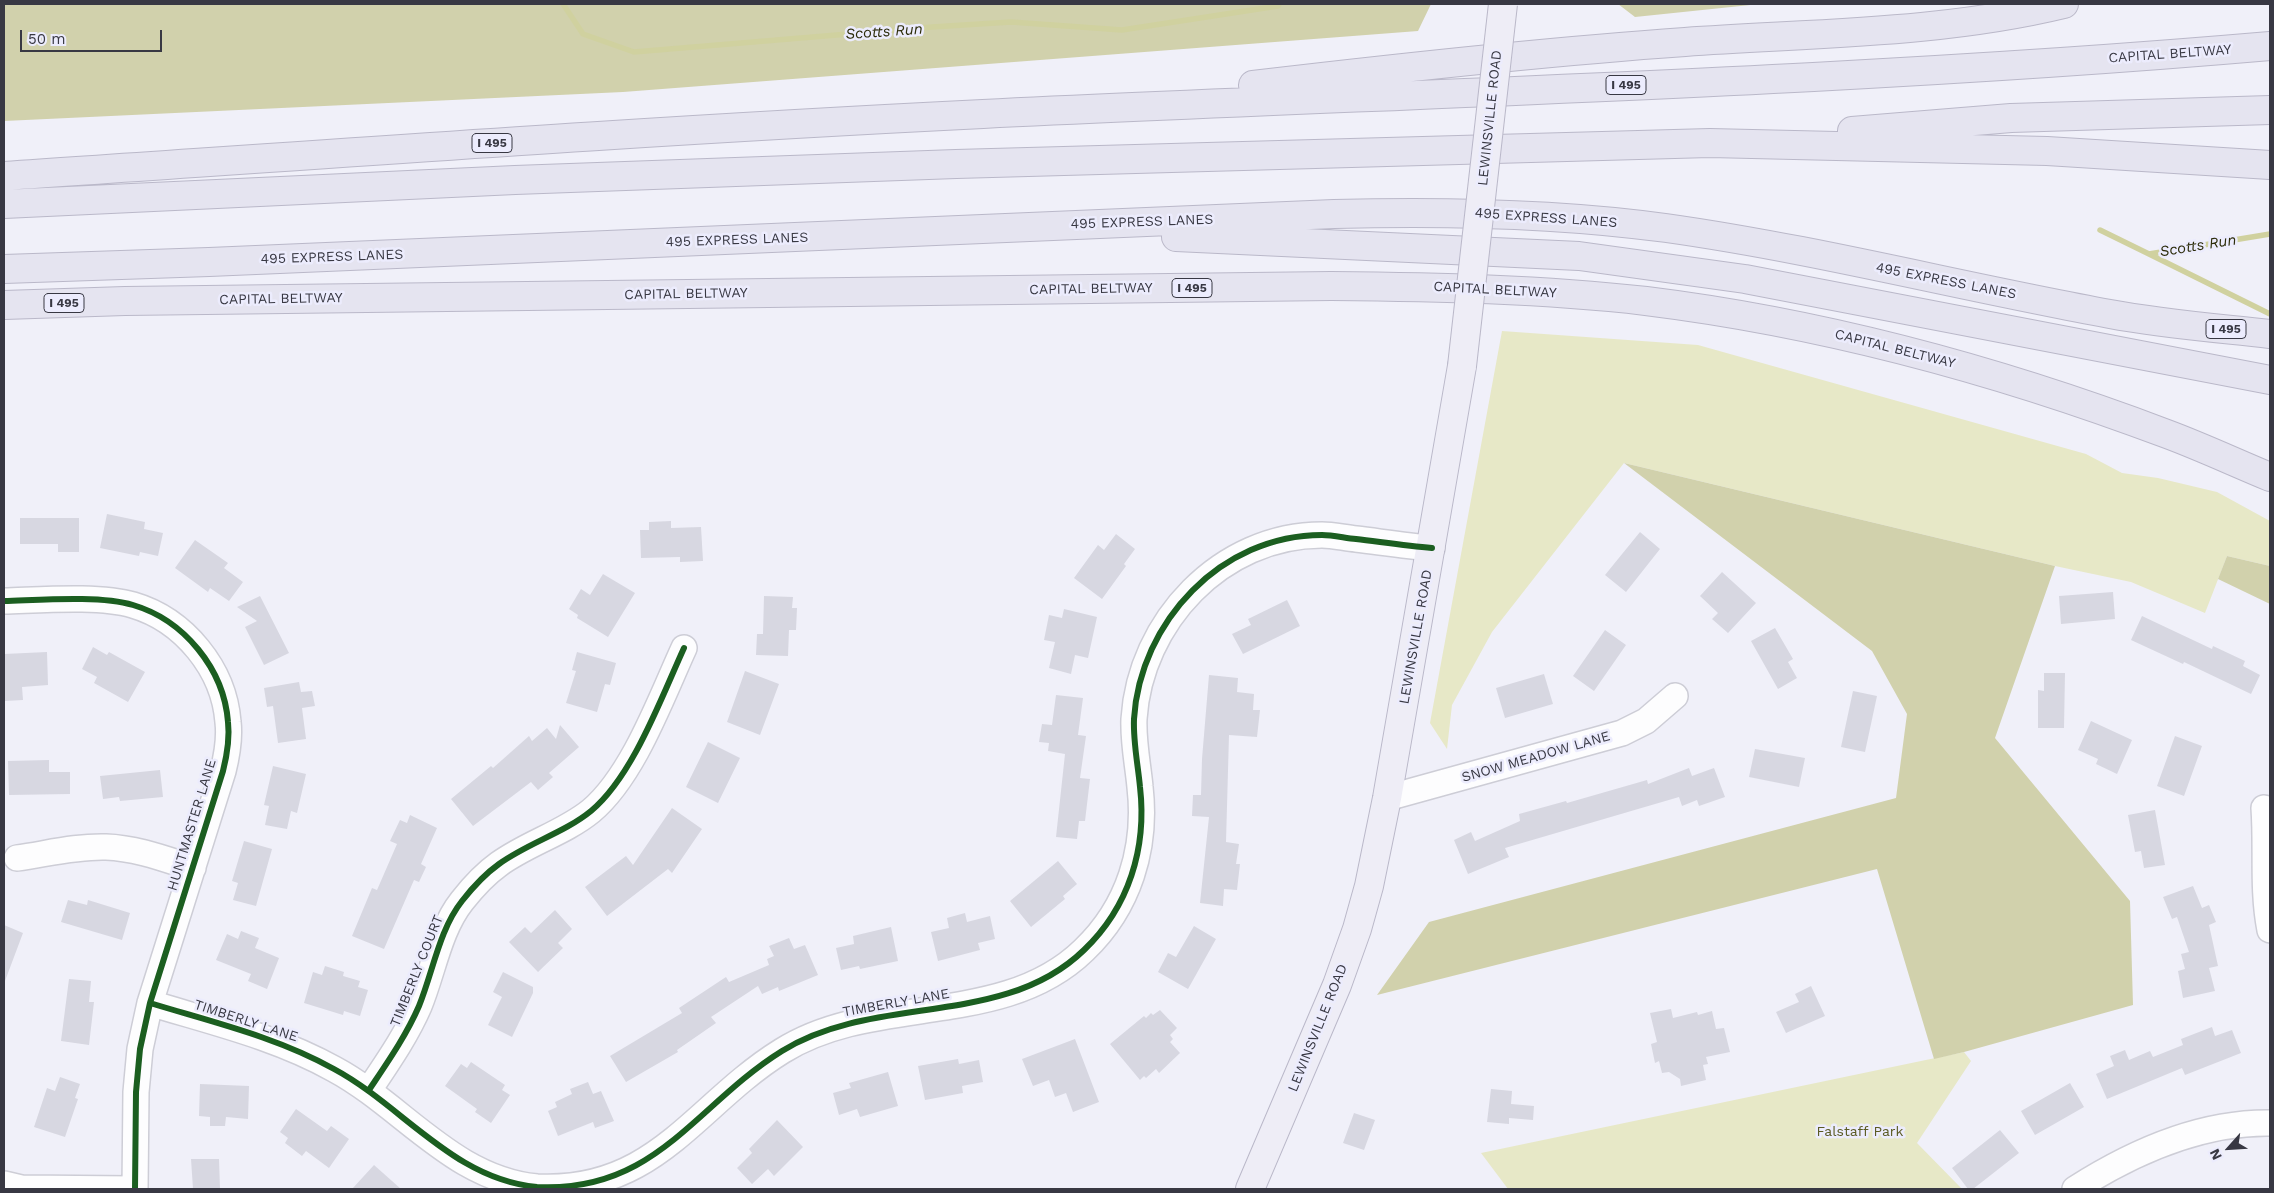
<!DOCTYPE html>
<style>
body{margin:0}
#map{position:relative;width:2274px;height:1193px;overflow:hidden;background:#f0f0f9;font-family:"Work Sans",sans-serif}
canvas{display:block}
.frame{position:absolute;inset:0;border:5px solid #383843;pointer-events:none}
.north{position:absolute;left:2204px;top:1123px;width:50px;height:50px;-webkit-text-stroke:4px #ececfd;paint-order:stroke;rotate:244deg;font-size:14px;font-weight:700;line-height:20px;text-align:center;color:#383843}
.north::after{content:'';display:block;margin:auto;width:18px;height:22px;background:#383843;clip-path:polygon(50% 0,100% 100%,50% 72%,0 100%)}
.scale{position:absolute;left:20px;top:30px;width:142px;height:22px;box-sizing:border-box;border:2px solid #383843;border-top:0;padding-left:6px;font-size:15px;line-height:18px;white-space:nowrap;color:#383843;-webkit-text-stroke:4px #ececfd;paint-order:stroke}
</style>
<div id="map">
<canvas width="2274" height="1193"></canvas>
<div class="frame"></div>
<div class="north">N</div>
<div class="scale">50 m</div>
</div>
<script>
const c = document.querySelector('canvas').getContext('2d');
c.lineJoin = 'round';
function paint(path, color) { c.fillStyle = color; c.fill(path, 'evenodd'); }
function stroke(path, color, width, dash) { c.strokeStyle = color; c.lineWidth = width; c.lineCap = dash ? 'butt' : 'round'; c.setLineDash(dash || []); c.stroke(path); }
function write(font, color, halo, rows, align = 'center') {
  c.font = font + ' "Work Sans",sans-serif'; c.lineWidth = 5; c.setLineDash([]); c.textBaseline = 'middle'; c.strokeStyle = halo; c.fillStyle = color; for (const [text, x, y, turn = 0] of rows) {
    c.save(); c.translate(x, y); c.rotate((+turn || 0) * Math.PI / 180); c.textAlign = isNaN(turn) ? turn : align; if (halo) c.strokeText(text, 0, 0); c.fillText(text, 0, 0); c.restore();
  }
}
const green = new Path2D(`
 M1502 331 1698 345 2086 454 2122 473 2158 478 2217 492 2270 521V566L2227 556 2205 613 2131 582 2055 566 1624 463 1492 632 1452 705 1447 749 1430 723Z
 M1964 1052 1971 1061 1917 1143 1962 1189H1508L1481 1153Z`);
const forest = new Path2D(`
 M4 4H1431L1418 31 623 92 4 121Z
 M1618 4H1760L1635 17Z
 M1624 463 2055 566 1995 738 2130 901 2133 1005 1964 1052 1934 1059 1877 869 1377 995 1429 922 1896 798 1907 714 1872 651Z
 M2227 556 2270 566V604L2218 579Z`);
const stream = new Path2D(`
 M563 4 583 34 634 52 932 27 1011 22 1122 30 1278 6 1279 4
 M2100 230 2149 254 2270 234
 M2149 254 2270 314`);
const building = new Path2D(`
 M107 514 145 522 144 529 163 533 158 556 140 552 139 556 100 548Z
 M20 518H79V552H58V544H20Z
 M671 521V528L701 527 703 561 680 562V557L641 558 640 530H649V522Z
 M1640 532 1660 549 1626 592 1605 575Z
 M1116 534 1135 549 1124 564 1126 566 1102 599 1074 578 1098 545 1104 550Z
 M195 540 228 563 224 568 243 582 229 601 210 588 208 592 175 568Z
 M1722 572 1756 603 1728 633 1712 619 1718 613 1700 596Z
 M603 574 635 593 608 637 577 618 578 615 569 609 581 589 590 595Z
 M2113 592 2115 619 2061 624 2059 596Z
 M260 596 289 653 264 665 245 627 257 621 237 607Z
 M764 596 793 597 792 608H797L796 630H789L788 656 756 655 757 634H763Z
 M1287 600 1300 626 1243 654 1232 634 1251 625 1248 619Z
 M1064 609 1097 617 1088 658 1075 655 1071 674 1049 668 1055 642 1044 640 1049 615 1062 618Z
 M2142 616 2212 649 2213 646 2245 661 2243 666 2260 675 2251 694 2184 662 2183 664 2131 640Z
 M1775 628 1793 659 1788 662 1797 678 1778 689 1751 641Z
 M1605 630 1626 645 1594 691 1573 676Z
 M93 647 107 655 109 652 145 672 128 702 94 683 97 677 82 669Z
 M47 652 48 685 22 687 23 700 5 701 4 654Z
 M577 652 616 663 610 685 605 684 597 712 566 703 576 671 572 670Z
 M745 671 779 684 760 735 727 722Z
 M2044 673H2065L2064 728H2038V690L2044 691Z
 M1544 674 1553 704 1505 718 1496 688Z
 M1209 675 1238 678 1237 692 1254 694 1253 710H1260L1257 737 1229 735 1226 842 1239 844 1236 864H1240L1237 890 1224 889 1223 906 1200 903 1209 817 1192 816 1193 795H1201L1202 759Z
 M299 682 301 692 312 691 315 706 302 708 306 739 278 743 273 706 267 707 264 688Z
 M1853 691 1877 696 1865 752 1841 747Z
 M1056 695 1083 698 1078 735 1086 736 1080 778 1090 779 1085 821H1079L1077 839 1056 837 1065 754 1048 751 1049 743 1039 742 1042 724 1052 725Z
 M2091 721 2132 740 2117 774 2096 764 2098 759 2078 750Z
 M560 725 579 747 549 773 553 777 538 790 531 782 473 826 451 799 491 766 493 768 529 736 532 741 547 728 556 739Z
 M2175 736 2202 746 2184 796 2157 786Z
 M708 742 740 758 718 803 686 787Z
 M1755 749 1805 758 1799 787 1749 777Z
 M49 760V772H70V794L9 795 8 761Z
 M273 766 306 774 297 813 291 811 287 829 265 825 269 806 264 805Z
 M1689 768 1692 776 1714 768 1725 797 1699 806 1697 800 1682 806 1679 797 1505 848 1509 857 1468 874 1454 840 1471 832 1475 841 1520 821 1519 814 1566 801 1567 803 1647 780 1648 784Z
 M160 770 163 797 120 801 119 797 103 799 100 776Z
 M672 808 702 829 672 873 668 869 607 916 585 887 626 856 633 865Z
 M2155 810 2165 865 2144 868 2141 851 2135 852 2128 815Z
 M410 815 437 828 421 864 426 867 419 882 414 880 384 949 352 936 372 888 377 890 397 844 390 841 400 820 407 823Z
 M244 841 272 849 256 906 233 900 238 883 232 881Z
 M1058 861 1077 884 1063 896 1065 899 1031 927 1010 901Z
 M2193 886 2202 908 2209 905 2216 922 2209 925 2218 966 2209 968 2215 991 2183 998 2178 971 2185 969 2181 954 2189 952 2177 917 2172 919 2163 897Z
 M68 900 87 905 88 900 130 913 122 940 61 922Z
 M555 910 572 929 558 943 563 948 538 972 509 942 525 927 531 933Z
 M965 913 967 922 990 916 995 939 978 943 980 950 938 961 931 932 949 928 947 918Z
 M4 925 23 933 5 981H4Z
 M1194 926 1216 939 1188 989 1158 972 1168 953 1176 957Z
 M891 927 898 961 860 969 859 966 841 970 836 948 854 944 853 936Z
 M241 931 259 938 255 948 279 958 267 989 248 981 251 974 216 960 227 934 238 939Z
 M789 938 794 949 805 945 818 975 779 991 778 987 762 994 758 986 711 1017 716 1023 677 1050 678 1052 626 1082 610 1056 682 1013 679 1008 726 977 729 982 769 965 767 959 774 956 769 946Z
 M325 966 344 972 343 976 360 981 358 987 368 990 360 1016 344 1011 343 1015 304 1003 313 972 322 975Z
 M503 972 533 987V993L512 1037 488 1025 502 997 493 992Z
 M69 979 91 981 89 1002H94L89 1045 61 1041Z
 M1811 986 1825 1016 1786 1033 1776 1012 1799 1002 1795 994Z
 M1671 1009 1673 1018 1697 1012 1698 1015 1712 1011 1716 1029 1724 1028 1730 1052 1706 1057 1708 1064 1703 1065 1706 1080 1681 1086 1680 1079 1669 1072 1662 1073 1659 1061 1655 1063 1651 1044 1657 1042 1650 1013Z
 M1160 1010 1177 1028 1170 1035 1173 1039 1170 1042 1180 1053 1159 1073 1156 1069 1146 1078 1144 1076 1140 1080 1110 1044 1144 1016 1146 1018 1151 1013 1153 1015Z
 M2212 1027 2215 1036 2232 1030 2241 1053 2185 1075 2182 1068 2107 1099 2096 1074 2114 1066 2110 1056 2125 1050 2129 1060 2150 1051 2153 1057 2183 1045 2181 1039Z
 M1075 1039 1099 1102 1073 1112 1066 1093 1055 1097 1049 1080 1033 1086 1022 1059Z
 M958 1059 959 1064 979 1060 983 1082 962 1086 963 1093 925 1100 918 1066Z
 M471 1062 505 1085 502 1090 510 1095 491 1123 475 1112 477 1109 445 1086 461 1064 467 1068Z
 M888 1072 898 1106 860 1117 857 1109 839 1115 833 1093 851 1088 849 1083Z
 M60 1077 80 1084 75 1098 78 1099 65 1137 34 1127 47 1088 55 1091Z
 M588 1082 593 1094 601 1091 614 1121 595 1128 593 1122 558 1136 548 1111 557 1107 555 1102 572 1094 570 1089Z
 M2070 1083 2084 1107 2035 1135 2021 1111Z
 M200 1084 249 1086 248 1119 226 1117 225 1126H210V1117L199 1116Z
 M1491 1089 1512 1091 1511 1104 1534 1106 1533 1120 1509 1118V1124L1487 1122Z
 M296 1109 327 1131 331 1126 349 1139 329 1168 306 1151 302 1156 285 1143 288 1138 280 1132Z
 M1354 1113 1375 1120 1364 1150 1343 1143Z
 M777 1120 803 1147 774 1176 768 1169 752 1184 737 1168 752 1153 749 1149Z
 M2000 1130 2019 1153 1973 1189H1968L1952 1168Z
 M191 1159H219L220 1189H193Z
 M374 1165 401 1189H352Z`);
const minor = new Path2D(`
 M4 601C40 600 100 595 133 605 184 620 224 669 228 722 230 739 227 755 223 771L150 1003 140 1049 136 1092 135 1189
 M1387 798 1622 733 1646 721 1675 696
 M2264 808C2267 850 2262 889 2270 930
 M17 858C46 854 76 846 106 847 136 848 165 859 193 868
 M150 1003C212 1022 277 1037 334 1069 403 1106 453 1179 537 1187 656 1193 695 1105 782 1051 874 993 1003 1029 1084 950 1129 907 1147 848 1140 787 1138 765 1133 742 1134 719 1140 622 1221 535 1322 535 1333 535 1345 538 1356 539 1381 542 1406 546 1432 548
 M369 1090C387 1063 406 1036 419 1006 433 972 439 930 462 901 473 887 485 874 499 864 528 843 564 833 591 811 633 776 661 698 684 648
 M4 1184 21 1188 133 1189
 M2075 1189C2133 1152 2200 1122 2270 1123`);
const major = new Path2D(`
 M1250 1189 1337 985 1357 929 1369 886 1387 798 1462 366`);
const highway = new Path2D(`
 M1253 85C1397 68 1540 52 1685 42 1811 33 1940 34 2064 4
 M1852 131 2011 118 2270 110
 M4 176C330 154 656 130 983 114 1412 93 1842 83 2270 46
 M4 204 515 180 956 164 1710 143 2047 151 2270 165
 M1176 237 1579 256 1745 279 2270 380
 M4 269 209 262 1334 214C1446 211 1556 213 1666 228 1815 249 1962 287 2110 314 2163 324 2217 328 2270 334
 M4 305 125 301 1331 286C1436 287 1542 289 1646 301 1824 323 2000 371 2167 434 2202 447 2236 463 2270 477`);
const majorBridge = new Path2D(`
 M1462 366 1503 4`);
const cycleway = new Path2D(`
 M4 601C40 600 100 595 133 605 184 620 224 669 228 722 230 739 227 755 223 771L150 1003 140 1049 136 1092 135 1189
 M150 1003C212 1022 277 1037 334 1069 403 1106 453 1179 537 1187 656 1193 695 1105 782 1051 874 993 1003 1029 1084 950 1129 907 1147 848 1140 787 1138 765 1133 742 1134 719 1140 622 1221 535 1322 535 1333 535 1345 538 1356 539 1381 542 1406 546 1432 548
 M369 1090C387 1063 406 1036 419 1006 433 972 439 930 462 901 473 887 485 874 499 864 528 843 564 833 591 811 633 776 661 698 684 648`);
const shields = [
 [1626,85,40],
 [492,143,40],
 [1192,288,40],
 [64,303,40],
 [2226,329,40]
];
const shieldNames = [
 ["I 495",1626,85],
 ["I 495",492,143],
 ["I 495",1192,288],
 ["I 495",64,303],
 ["I 495",2226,329]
];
const streetNames = [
 ["CAPITAL BELTWAY",2170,54,-4],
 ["LEWINSVILLE ROAD",1490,118,-84],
 ["495 EXPRESS LANES",1546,218,4],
 ["495 EXPRESS LANES",1142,222,-2],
 ["495 EXPRESS LANES",737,240,-2],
 ["495 EXPRESS LANES",332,257,-2],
 ["495 EXPRESS LANES",1946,281,11],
 ["CAPITAL BELTWAY",1091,289,-1],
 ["CAPITAL BELTWAY",1495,290,3],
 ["CAPITAL BELTWAY",686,294,-1],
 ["CAPITAL BELTWAY",281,299,-1],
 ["CAPITAL BELTWAY",1895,349,14],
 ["LEWINSVILLE ROAD",1416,637,-80],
 ["SNOW MEADOW LANE",1536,757,-16],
 ["HUNTMASTER LANE",192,825,-73],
 ["TIMBERLY COURT",417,971,-68],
 ["TIMBERLY LANE",896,1003,-10],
 ["TIMBERLY LANE",246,1021,18],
 ["LEWINSVILLE ROAD",1318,1028,-68]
];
const parkNames = [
 ["Falstaff Park",1860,1132]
];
const waterNames = [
 ["Scotts Run",884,32,-4],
 ["Scotts Run",2198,246,-9]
];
paint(green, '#e7e8c7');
paint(forest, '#d1d1ac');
stroke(stream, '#d0d19f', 5.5);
paint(building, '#d7d7e1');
stroke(minor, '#cdcdd6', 28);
stroke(major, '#bab8c9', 30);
stroke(highway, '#bab8c9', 30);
stroke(minor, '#fdfdfe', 25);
stroke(major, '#eeedf6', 28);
stroke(highway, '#e5e4f0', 28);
stroke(majorBridge, '#bab8c9', 30, []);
stroke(majorBridge, '#eeedf6', 28);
stroke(cycleway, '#1b5e20', 6);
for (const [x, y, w] of shields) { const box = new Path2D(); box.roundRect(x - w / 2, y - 9.5, w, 19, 4); c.fillStyle = '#ececfd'; c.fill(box); stroke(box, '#383843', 1); }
write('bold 12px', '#383843', null, shieldNames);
write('14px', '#383843', '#ececfd', streetNames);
write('14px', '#5a5a22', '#ececfd', parkNames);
write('italic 15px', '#2b2b09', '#ececfd', waterNames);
</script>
